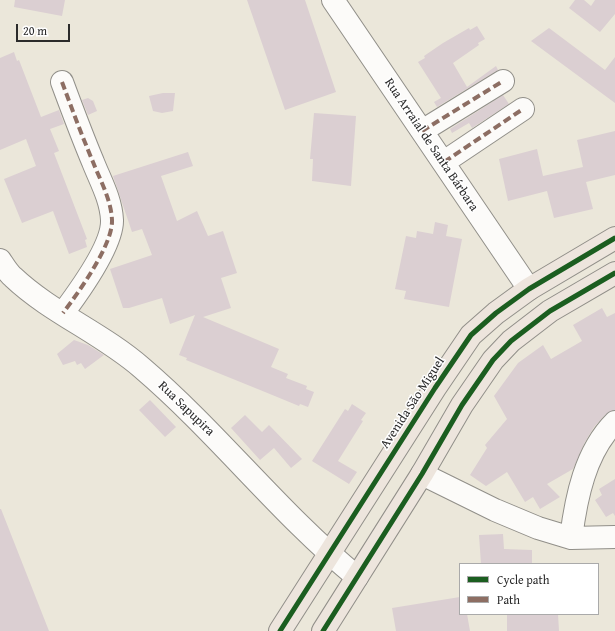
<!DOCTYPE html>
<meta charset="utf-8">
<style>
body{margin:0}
#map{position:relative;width:615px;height:631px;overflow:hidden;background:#ebe7da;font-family:"Gentium Book Plus",serif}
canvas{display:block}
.legend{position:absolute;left:459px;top:563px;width:140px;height:52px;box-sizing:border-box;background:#fff;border:1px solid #aaa;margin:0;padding:5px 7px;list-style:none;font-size:12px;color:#2b2b2b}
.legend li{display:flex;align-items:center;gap:8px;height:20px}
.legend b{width:20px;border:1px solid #aaa}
.scale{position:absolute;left:16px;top:24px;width:54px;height:18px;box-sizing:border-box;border:2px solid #2b2b2b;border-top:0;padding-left:5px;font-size:12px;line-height:14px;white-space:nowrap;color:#2b2b2b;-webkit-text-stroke:3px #fff;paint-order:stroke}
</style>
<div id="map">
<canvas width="615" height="631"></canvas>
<ul class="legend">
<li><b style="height:5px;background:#1b5e20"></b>Cycle path</li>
<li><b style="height:5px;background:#8d6e63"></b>Path</li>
</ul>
<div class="scale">20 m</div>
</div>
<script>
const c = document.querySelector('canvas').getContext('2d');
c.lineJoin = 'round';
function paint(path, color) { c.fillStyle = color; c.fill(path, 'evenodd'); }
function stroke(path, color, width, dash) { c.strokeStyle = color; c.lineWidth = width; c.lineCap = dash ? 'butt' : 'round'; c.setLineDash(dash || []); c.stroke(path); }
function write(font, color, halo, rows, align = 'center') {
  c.font = font + ' "Gentium Book Plus",serif'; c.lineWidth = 3; c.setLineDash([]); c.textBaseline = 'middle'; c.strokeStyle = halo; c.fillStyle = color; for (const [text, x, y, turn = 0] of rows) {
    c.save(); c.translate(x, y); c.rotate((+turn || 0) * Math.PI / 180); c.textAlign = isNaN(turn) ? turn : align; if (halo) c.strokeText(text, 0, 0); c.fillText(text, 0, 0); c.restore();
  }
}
const building = new Path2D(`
 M15 0H65L62 16 14 7Z
 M247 0H305L336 92 285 110Z
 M575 0H584L591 6 595 0H615V14L600 32 569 8Z
 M477 26 485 39 478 43 479 45 453 63 467 87 496 66 498 70 437 107 434 102 441 98 418 62 425 58 424 56 443 43 469 28 470 30Z
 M549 28 605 70 615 57V103L531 41Z
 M14 52 17 61 19 60 41 117 59 110 64 124 50 129 59 151 54 153 87 239 85 240 87 247 69 254 53 211 22 223 4 179 36 166 26 139 0 150V58Z
 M163 93H175L173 111 162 113 153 111 149 96Z
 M503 95 509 104 472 128 469 123 452 133 450 129Z
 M88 98 93 101 97 111 88 115 82 100Z
 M314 113 356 116 351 186 312 181 313 159H310Z
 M615 131V175L586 182 593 209 554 218 547 191 508 201 499 159 537 149 543 176 583 167 577 140Z
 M188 152 193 166 161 176 177 221 197 211 208 236 223 231 237 273 221 278 231 308 203 317 279 349 271 367 288 374 286 378 307 386 306 389 314 392 308 407 300 404 299 406 265 392 186 360 187 358 179 355 195 315 170 324 162 298 129 308H123L110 269 152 255 142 229 132 232 113 176Z
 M435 222 448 225 446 236 462 239 449 307 404 299 406 291 395 289 406 236 416 238 417 231 433 234Z
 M602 308 607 317 615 313V410L606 414 594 427 585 442 573 469 547 484 560 497 540 509 533 497 525 502 507 472 486 486 470 475 487 448 485 445 507 419 494 396 518 363 543 345 551 359 582 341 573 325Z
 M74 340 88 345 104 355 85 369 81 363 77 365 75 361 63 365 57 354Z
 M150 400 176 427 165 437 139 410Z
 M352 404 366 413 361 420 363 421 338 461 357 472 349 484 312 461 345 409 348 411Z
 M245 415 262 432 269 425 302 459 291 468 274 448 260 460 231 428Z
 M615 479V516L613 513 606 517 595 500 602 495 599 489Z
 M0 509H1L49 631H0Z
 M503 534 504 549 532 550V564H481L479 535Z
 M460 597V614H467L470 631H396L392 608Z
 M507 614H558L559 631H507Z`);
const minor = new Path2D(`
 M333 0 529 289
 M62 82C72 109 82 136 93 162 100 180 111 199 112 220 113 245 78 293 63 313
 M422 131 503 81
 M444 162 523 109
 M0 260C4 266 8 273 13 277 51 313 102 333 142 368 218 433 280 514 357 577
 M422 474 495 510 538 528 571 538 615 537
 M571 538C576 498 585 452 615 422`);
const major = new Path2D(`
 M280 631 435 388 471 335 496 313 529 289 615 238
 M323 631 422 474 462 405 493 360 511 341 550 311 615 273`);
const quiet = new Path2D(`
 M62 82C72 109 82 136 93 162 100 180 111 199 112 220 113 245 78 293 63 313
 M422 131 503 81
 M444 162 523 109`);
const cycleway = new Path2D(`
 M280 631 435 388 471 335 496 313 529 289 615 238
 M323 631 422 474 462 405 493 360 511 341 550 311 615 273`);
const streetNames = [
 ["Rua Arraial de Santa Bárbara",431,145,56],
 ["Avenida São Miguel",413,403,-57],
 ["Rua Sapupira",186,409,44]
];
paint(building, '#dbcfd2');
stroke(minor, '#918f89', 24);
stroke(major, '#918f89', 24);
stroke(minor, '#fcfbf9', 22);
stroke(major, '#ede5dd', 22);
stroke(quiet, '#8d6e63', 4, [8, 4]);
stroke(cycleway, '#1b5e20', 5);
write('13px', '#2b2b2b', '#fff', streetNames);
</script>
